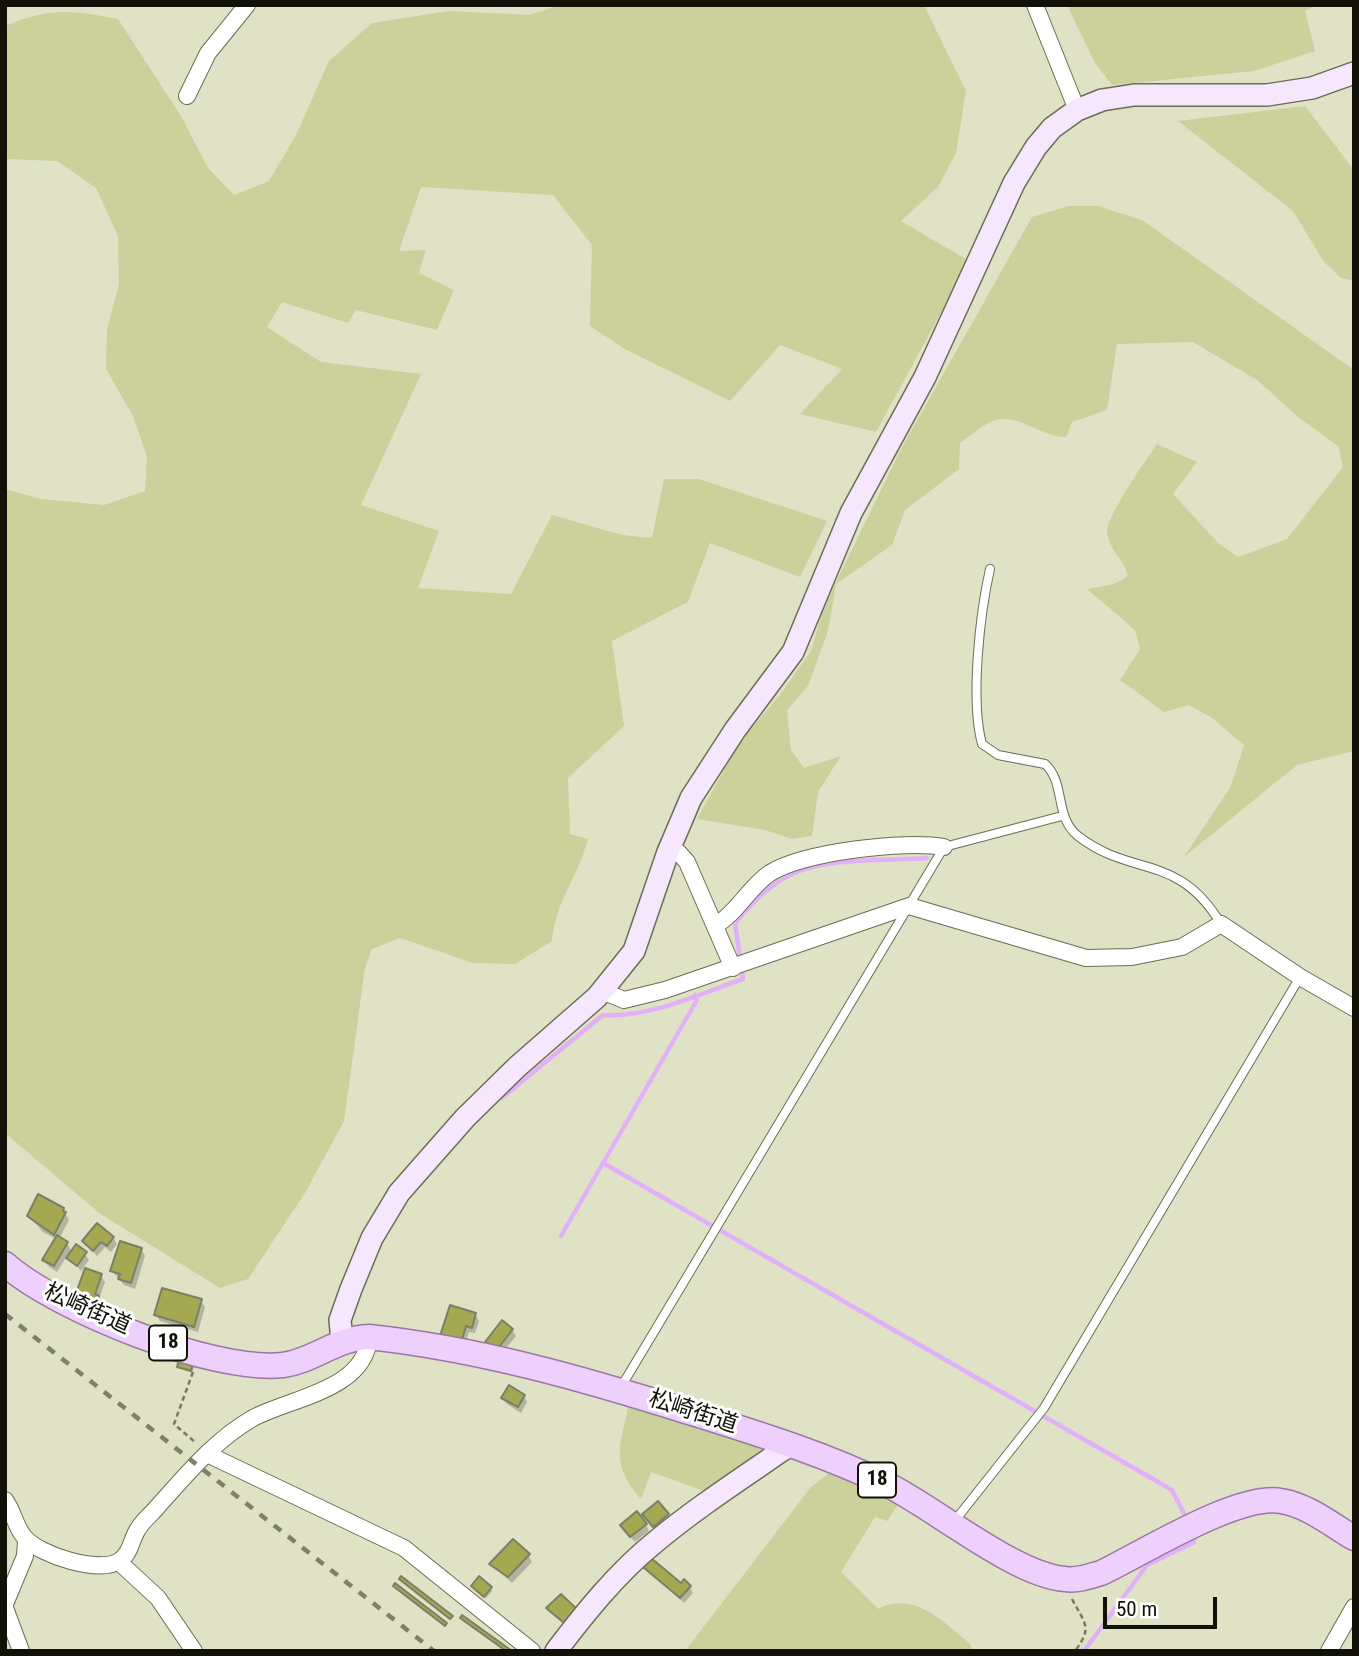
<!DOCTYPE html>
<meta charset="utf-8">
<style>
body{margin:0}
#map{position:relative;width:1359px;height:1656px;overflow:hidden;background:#dfe2c5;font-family:"Roboto Condensed",sans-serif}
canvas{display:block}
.frame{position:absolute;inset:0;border:7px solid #111108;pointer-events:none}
.scale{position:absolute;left:1103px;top:1597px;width:114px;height:32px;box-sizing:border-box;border:4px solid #111108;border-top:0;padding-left:9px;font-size:21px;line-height:24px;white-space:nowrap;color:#111108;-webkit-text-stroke:5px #fff;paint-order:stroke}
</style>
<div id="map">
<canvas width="1359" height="1656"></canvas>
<div class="frame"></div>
<div class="scale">50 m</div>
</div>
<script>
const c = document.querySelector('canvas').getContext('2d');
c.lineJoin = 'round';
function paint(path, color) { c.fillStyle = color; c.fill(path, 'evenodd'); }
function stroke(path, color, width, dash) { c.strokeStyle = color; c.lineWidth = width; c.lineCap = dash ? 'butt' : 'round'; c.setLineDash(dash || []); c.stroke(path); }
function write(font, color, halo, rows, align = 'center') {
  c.font = font + ' "Roboto Condensed","Noto Sans JP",sans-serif'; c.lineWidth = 6; c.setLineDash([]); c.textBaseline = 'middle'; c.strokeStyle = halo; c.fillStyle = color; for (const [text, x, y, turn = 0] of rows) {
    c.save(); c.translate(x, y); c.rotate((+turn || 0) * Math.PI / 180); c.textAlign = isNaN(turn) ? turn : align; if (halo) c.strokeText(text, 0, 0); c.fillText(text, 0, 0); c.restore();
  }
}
const green = new Path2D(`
 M561 5H924L966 91 956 153 938 187 901 221 969 261 876 432 800 414 842 369 780 345 730 401 625 349 590 326 592 245 553 195 421 187 399 251 426 250 419 273 454 290 437 330 356 310 348 323 282 302 267 327 321 362 421 374 361 505 439 531 418 588 511 594 552 515 622 535 652 538 664 479H699L827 521 800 577 710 543 688 602 612 641 624 726 568 778 570 834 588 839C578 878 556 899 552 941L515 964 473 963 400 938 372 949 365 968 344 1121 305 1193 248 1279 220 1288 99 1213 5 1133V489L41 499 104 505 145 491 147 457 133 416 106 369 107 330 119 284 118 236 96 188 57 161 5 159V26C50 7 72 10 118 19L181 116 208 168 234 195 269 181 296 135 329 61 372 23 449 11 529 15Z
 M1067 5H1317L1305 11 1315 51 1254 71 1112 85 1095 63Z
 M1305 106 1354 170V281L1341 278 1324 262 1293 211 1178 121Z
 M1069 206H1098L1142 220 1354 370V751L1297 765 1184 857 1231 786 1244 745 1212 718 1189 705 1164 712 1120 680 1140 649 1135 630 1087 589 1114 584 1128 576C1125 560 1107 548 1107 531 1108 514 1146 460 1157 444L1197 462 1173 494 1219 544 1238 557 1287 539 1343 467 1338 446 1298 417 1257 380 1193 342 1117 344 1107 410 1072 422 1066 437C1041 438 1019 412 993 421 982 425 970 436 960 443L959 469 905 510 892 545 836 584 828 631 808 686 787 710 791 750 804 768 841 756 818 792 812 836 792 839 765 830 697 819 739 743 779 696 811 651 823 609 901 449 1032 217Z
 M629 1402 763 1444 762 1455 704 1491 651 1472 641 1499C609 1463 621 1445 629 1402Z
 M836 1468 899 1503 887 1521 875 1517 841 1572 878 1609C914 1590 945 1623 971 1645L972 1651H685L811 1487Z`);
const shadow = new Path2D(`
 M63 1209 69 1220 59 1239 67 1243 72 1252 85 1254 89 1260 81 1271 67 1256 57 1272 48 1266 44 1260 56 1239 43 1232 29 1216Z
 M113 1238 117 1244 111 1252 105 1247 97 1256 84 1241Z
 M141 1249 145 1256 135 1289 124 1285 112 1271Z
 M101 1276 105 1282 99 1299 101 1306 82 1299 78 1292Z
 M201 1301 205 1307 198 1332 160 1321 156 1315Z
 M475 1314 479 1321 475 1333 469 1332 464 1348 446 1343Z
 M512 1330 516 1336 500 1356 491 1349Z
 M196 1360 192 1373 179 1367Z
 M524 1396 527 1402 521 1413 507 1404 503 1398Z
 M667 1515 671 1521 658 1533 648 1521Z
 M646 1525 649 1531 635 1542 626 1532Z
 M528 1555 532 1562 512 1583 491 1565Z
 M645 1567 690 1587 693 1593 684 1603Z
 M491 1588 492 1591 486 1598 474 1589Z
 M561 1597 573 1632 548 1608Z`);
const stream = new Path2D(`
 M503 1097 603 1015C649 1018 699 994 743 979L735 923C750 905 770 884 792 874 827 857 889 861 927 858
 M603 1163 1172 1490 1187 1519
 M561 1236 697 1000 695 995
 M1084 1651 1147 1565 1194 1542V1533`);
const building = new Path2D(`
 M38 1194 64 1208 63 1211 66 1212 54 1235 27 1216Z
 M97 1223 114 1237 107 1246 101 1242 93 1251 82 1241Z
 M57 1235 68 1242 54 1266 42 1260Z
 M120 1241 142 1248 131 1283 118 1279 120 1274 110 1271Z
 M76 1244 87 1252 77 1266 66 1258Z
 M85 1268 102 1274 95 1294 99 1296 98 1300 76 1293Z
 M162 1288 202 1299 194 1327 154 1315Z
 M450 1305 476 1313 472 1328 466 1326 461 1343 440 1336Z
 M502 1320 513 1329 496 1351 485 1342Z
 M182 1351 195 1355 191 1371 177 1367Z
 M509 1385 525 1395 518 1407 501 1398Z
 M658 1501 669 1514 653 1527 642 1514Z
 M637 1511 647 1524 630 1537 620 1525Z
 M513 1539 530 1554 508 1577 489 1564Z
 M651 1558 681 1583 684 1579 691 1586 680 1598 643 1567Z
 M401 1576 453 1616 450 1619 399 1579Z
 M479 1576 492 1587 484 1597 471 1586Z
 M395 1583 447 1623 445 1626 393 1586Z
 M561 1594 581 1613 569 1627 546 1608Z
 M462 1615 512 1651H506L460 1618Z`);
const path = new Path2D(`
 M193 1372 174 1424 196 1443
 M1072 1599C1085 1624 1093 1627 1075 1651`);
const lane = new Path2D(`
 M990 569C980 613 970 700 982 744L998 755 1045 764C1066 783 1054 817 1078 836 1132 878 1178 852 1221 924
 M621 1387 944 847 1062 816
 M953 1523 1044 1408 1300 977`);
const street = new Path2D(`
 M1035 5 1077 110
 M187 96 208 53 247 5
 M668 852 679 853 687 862 733 968
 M716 925C737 913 749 887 770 873 804 852 905 840 944 847
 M602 991 624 1000 665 990 909 906 1086 958 1132 957 1182 947 1221 924 1300 977 1354 1008
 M207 1454 404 1548 532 1651
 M5 1500C14 1512 15 1527 25 1538 40 1555 99 1574 119 1561 131 1554 131 1539 138 1529 143 1520 153 1513 159 1505 188 1473 215 1440 253 1418 290 1398 366 1390 369 1337
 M119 1562 158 1598 194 1651
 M5 1604 25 1556 26 1540
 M5 1608 21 1651
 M1329 1651 1354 1607`);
const secondary = new Path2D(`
 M342 1341 340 1320 351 1289 372 1238 399 1193 465 1118 517 1067 597 997 634 951 668 852 691 798 735 730 793 652 851 513 925 377 1014 183 1036 147 1052 128 1077 110 1102 100 1134 95H1267L1312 88 1354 73
 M556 1651C585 1613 617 1573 654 1543 697 1507 744 1477 790 1445`);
const primary = new Path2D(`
 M5 1264C57 1310 214 1373 283 1365 314 1361 336 1338 369 1337 480 1349 584 1379 689 1412 756 1433 825 1454 888 1485 936 1509 1015 1575 1065 1579 1078 1581 1090 1576 1101 1573 1143 1553 1238 1493 1281 1501 1307 1505 1332 1525 1354 1538`);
const rail = new Path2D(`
 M5 1314 434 1651`);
const shields = [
 [168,1343,38],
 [877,1480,38]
];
const shieldNames = [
 ["18",168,1343],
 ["18",877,1480]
];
const streetNames = [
 ["松崎街道",87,1310,24],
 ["松崎街道",693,1413,18]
];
paint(green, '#ccd19c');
paint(shadow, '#0003');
stroke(stream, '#e2b0f8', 4.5);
paint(building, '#a3a851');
stroke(building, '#7d7f65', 2);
stroke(lane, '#6b6d54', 10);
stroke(street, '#6b6d54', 18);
stroke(secondary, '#6b6d54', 24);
stroke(primary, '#9a78a5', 27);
stroke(path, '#777865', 2.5, [5, 3.5]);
stroke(lane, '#fff', 8);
stroke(street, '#fff', 16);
stroke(secondary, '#f7e7fe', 21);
stroke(primary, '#eed0fc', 24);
stroke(rail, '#7e7f6c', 4.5, [9, 9]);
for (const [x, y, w] of shields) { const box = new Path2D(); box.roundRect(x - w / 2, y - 17.5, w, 35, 5); c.fillStyle = '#fff'; c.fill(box); stroke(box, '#111108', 2); }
write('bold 21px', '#111108', null, shieldNames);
write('23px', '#111108', '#fff', streetNames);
</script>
